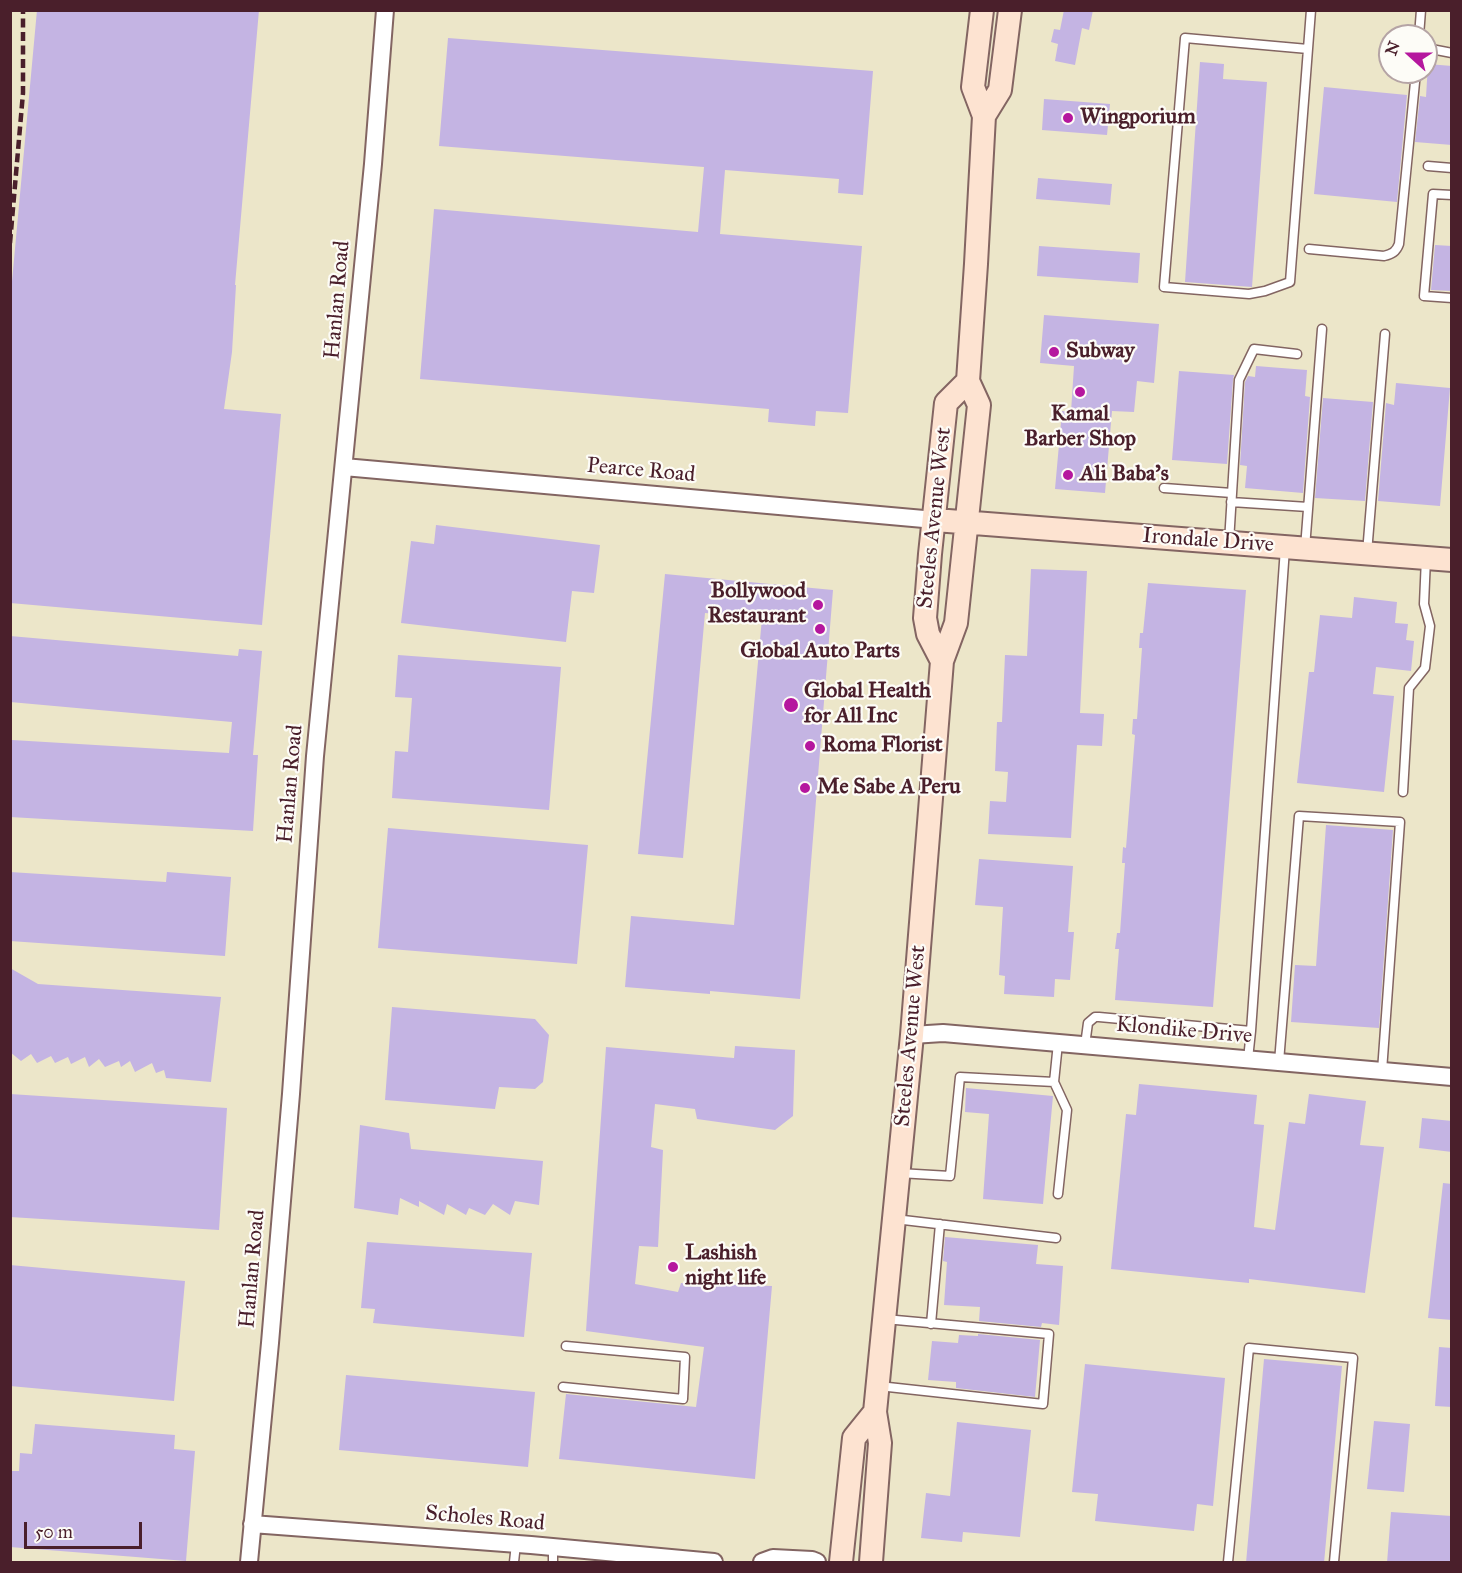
<!DOCTYPE html>
<style>
body{margin:0}
#map{position:relative;width:1462px;height:1573px;overflow:hidden;background:#ece6c9;font-family:"IM FELL Great Primer",serif}
canvas{display:block}
.frame{position:absolute;inset:0;border:12px solid #4a1f2b;pointer-events:none}
.north{position:absolute;left:1378px;top:24px;width:60px;height:60px;box-sizing:border-box;background:#fdfcf7;border:2px solid #b5a4a5;border-radius:50%;rotate:291deg;font-size:16px;font-weight:700;line-height:24px;text-align:center;color:#4a1f2b}
.north::after{content:'';display:block;margin:auto;width:21px;height:27px;background:#b5179e;clip-path:polygon(50% 0,100% 100%,50% 72%,0 100%)}
.scale{position:absolute;left:24px;top:1522px;width:118px;height:27px;box-sizing:border-box;border:3px solid #4a1f2b;border-top:0;padding-left:8px;font-size:18px;line-height:21px;white-space:nowrap;color:#4a1f2b;-webkit-text-stroke:4px #fdfcf7;paint-order:stroke}
</style>
<div id="map">
<canvas width="1462" height="1573"></canvas>
<div class="frame"></div>
<div class="north">N</div>
<div class="scale">50 m</div>
</div>
<script>
const c = document.querySelector('canvas').getContext('2d');
c.lineJoin = 'round';
function paint(path, color) { c.fillStyle = color; c.fill(path, 'evenodd'); }
function stroke(path, color, width, dash) { c.strokeStyle = color; c.lineWidth = width; c.lineCap = dash ? 'butt' : 'round'; c.setLineDash(dash || []); c.stroke(path); }
function write(font, color, halo, rows, align = 'center') {
  c.font = font + ' "IM FELL Great Primer",serif'; c.lineWidth = 4.5; c.setLineDash([]); c.textBaseline = 'middle'; c.strokeStyle = halo; c.fillStyle = color; for (const [text, x, y, turn = 0] of rows) {
    c.save(); c.translate(x, y); c.rotate((+turn || 0) * Math.PI / 180); c.textAlign = isNaN(turn) ? turn : align; if (halo) c.strokeText(text, 0, 0); c.fillText(text, 0, 0); c.restore();
  }
}
const building = new Path2D(`
 M37 10H259L235 285H236L232 352 224 409 281 414 262 625 10 603V303Z
 M1064 10H1093L1089 30 1082 28 1075 65 1055 61 1058 44 1051 42 1054 29 1060 30Z
 M448 38 873 71 863 195 838 193 839 179 725 170 720 234 862 246 848 413 816 411 815 426 768 422 769 409 420 379 434 209 698 232 704 167 439 146Z
 M1200 62 1224 64 1223 79 1267 82 1252 287 1185 282Z
 M1428 64 1452 66V145L1415 142 1420 96 1426 97Z
 M1324 87 1407 95 1397 202 1314 194Z
 M1044 99 1110 104 1107 135 1042 130Z
 M1038 178 1112 184 1110 205 1036 199Z
 M1435 245 1452 246V291L1431 290Z
 M1039 246 1140 253 1138 283 1037 276Z
 M1044 315 1159 324 1154 383 1137 381 1134 412 1112 411 1105 493 1055 489 1062 411 1071 412 1074 366 1040 363Z
 M1256 366 1307 370 1305 396 1310 397 1303 493 1245 488 1247 466 1240 465 1245 382 1248 376 1255 377Z
 M1179 371 1234 375 1233 380 1227 464 1172 460Z
 M1396 383 1450 388 1440 506 1378 501 1386 403 1394 405Z
 M1323 398 1373 402 1365 501 1315 498Z
 M436 525 600 545 594 593 572 591 566 642 401 623 411 541 434 544Z
 M1031 569 1087 571 1080 713 1104 714 1102 746 1077 745 1071 838 988 834 990 801 1006 802 1008 772 995 771 997 722H1002L1005 655 1027 656Z
 M665 574 833 590 800 999 710 991V994L625 987 631 916 734 925 762 618 705 613 683 858 638 854Z
 M1148 583 1246 590 1213 1007 1115 1000 1119 949H1115L1117 933H1120L1125 863H1122L1123 847 1126 848 1135 735 1132 734 1133 719H1137L1142 648H1139L1140 633H1143Z
 M1354 597 1397 602 1395 623 1408 624 1406 640 1414 641 1411 671 1376 667 1373 694 1394 696 1384 792 1297 783 1309 672H1314L1320 615 1352 618Z
 M10 636 238 656 239 649 262 651 253 755H258L253 831 10 817 12 740 229 753 232 722 10 702Z
 M398 655 561 667 549 810 392 798 395 751 408 752 412 698 395 697Z
 M1326 825 1393 830 1379 1028 1291 1022 1295 965 1316 966Z
 M388 828 588 845 577 964 378 948Z
 M979 859 1073 866 1068 932H1074L1070 980 1055 979 1054 997 1004 994 1005 976 999 975 1003 907 975 905Z
 M10 872 166 882 167 872 231 877 225 956 10 941Z
 M10 968 38 984 221 997 211 1082 166 1078 164 1070 156 1073 152 1063 135 1072 130 1061 121 1067 119 1061 105 1067 99 1059 89 1067 85 1057 71 1064 68 1057 55 1063 51 1056 37 1063 31 1054 21 1061 10 1052Z
 M392 1007 535 1019 549 1035 543 1082 535 1089 499 1087 495 1109 385 1100Z
 M735 1046 795 1050 793 1116 775 1130 697 1119 695 1109 655 1104 651 1147 663 1150 658 1247 639 1246 635 1284 678 1292 681 1283 772 1286 755 1479 559 1459 566 1394 696 1407 704 1347 586 1331 606 1047 734 1058Z
 M1139 1084 1257 1095 1254 1124 1264 1125 1254 1227 1275 1230 1289 1122 1305 1124 1309 1094 1366 1101 1360 1145 1384 1147 1365 1293 1249 1279V1283L1111 1269 1126 1114 1136 1115Z
 M966 1088 1053 1096 1043 1204 983 1199 989 1114 965 1112Z
 M10 1094 227 1108 219 1230 10 1217Z
 M1422 1118 1452 1121V1152L1419 1148Z
 M360 1125 409 1133 411 1149 543 1161 539 1205 515 1201 510 1215 493 1204 485 1215 469 1208 466 1215 447 1204 444 1215 419 1201V1207L400 1198 398 1215 354 1208Z
 M1443 1183 1452 1184V1320L1428 1318Z
 M945 1237 1038 1245 1036 1264 1063 1266 1059 1325 1042 1323 1041 1327 979 1321 980 1307 944 1305 947 1262 943 1261Z
 M367 1242 532 1253 524 1337 373 1323 375 1309 361 1308Z
 M10 1265 185 1281 174 1401 10 1386Z
 M978 1334 1040 1340 1035 1397 956 1388V1382L928 1380 932 1341 958 1343 959 1335 978 1336Z
 M1439 1347 1452 1348V1407L1435 1406Z
 M1264 1359 1342 1366 1324 1563H1246Z
 M1085 1364 1225 1378 1213 1506 1197 1504 1194 1531 1095 1521 1098 1494 1072 1492Z
 M346 1375 535 1392 528 1467 339 1450Z
 M1374 1421 1410 1424 1404 1492 1367 1489Z
 M957 1422 1031 1430 1020 1537 963 1532 962 1542 921 1538 926 1493 950 1496Z
 M35 1424 175 1435 174 1449 195 1451 186 1561 10 1547V1471H19L20 1453 32 1454Z
 M1391 1512 1452 1516V1563H1387Z`);
const lane = new Path2D(`
 M1419 36 1421 10
 M1426 48 1452 53
 M1308 49 1185 38 1164 287 1249 294 1265 291 1290 282 1311 10
 M1428 166 1452 168
 M1452 195 1433 194 1424 296 1452 298
 M1309 249 1384 256C1392 254 1396 252 1399 244L1416 72
 M1164 488 1232 493
 M1231 502 1308 507
 M1229 542 1239 380 1254 349 1297 354
 M1305 548 1322 329
 M1367 553 1385 334
 M1403 792 1409 688 1425 668 1430 626 1424 604 1426 558
 M1085 1045 1088 1023 1095 1017H1099L1251 1031 1285 548
 M1248 1059 1251 1031
 M1279 1062 1299 816 1400 822 1382 1071
 M1054 1082 1067 1110 1058 1194
 M899 1173 950 1176 960 1077 1054 1082 1058 1043
 M895 1219 1056 1238
 M931 1324 940 1224
 M879 1386 1043 1404 1049 1334 885 1319
 M563 1387 683 1399 685 1357 566 1346
 M514 1562 516 1544
 M553 1562V1547
 M1228 1562 1249 1348 1353 1358 1334 1562`);
const street = new Path2D(`
 M344 467 935 520
 M912 1035 943 1033 1452 1077
 M252 1524 531 1545 714 1562
 M249 1562 270 1343 291 1094 315 756 373 164 385 10
 M762 1562 773 1558 812 1560 817 1562`);
const secondary = new Path2D(`
 M984 116 1000 90 1010 10
 M935 520 1452 560
 M942 661 928 634 925 618 930 554 946 403 968 381
 M841 1562 854 1438 875 1412
 M871 1562 880 1443 875 1412 912 1035 942 661 956 623 979 405 968 381 976 264 984 116 973 87 982 10`);
const rail = new Path2D(`
 M10 243 23 93V10`);
const markers = [
 [1068,118,6,"#b5179e"],
 [1054,352,6,"#b5179e"],
 [1080,392,6,"#b5179e"],
 [1068,475,6,"#b5179e"],
 [818,605,6,"#b5179e"],
 [820,629,6,"#b5179e"],
 [791,705,8,"#b5179e"],
 [810,746,6,"#b5179e"],
 [805,788,6,"#b5179e"],
 [673,1267,6,"#b5179e"]
];
const poiNames = [
 ["Wingporium",1080,118],
 ["Subway",1066,352],
 ["Kamal",1080,415,"center"],
 ["Barber Shop",1080,440,"center"],
 ["Ali Baba's",1080,475],
 ["Bollywood",806,592,"right"],
 ["Restaurant",806,617,"right"],
 ["Global Auto Parts",820,652,"center"],
 ["Global Health",804,692],
 ["for All Inc",804,717],
 ["Roma Florist",822,746],
 ["Me Sabe A Peru",817,788],
 ["Lashish",685,1254],
 ["night life",685,1279]
];
const streetNames = [
 ["Hanlan Road",338,300,-85],
 ["Pearce Road",641,471,5],
 ["Steeles Avenue West",935,518,-84],
 ["Irondale Drive",1208,541,4],
 ["Hanlan Road",291,784,-85],
 ["Klondike Drive",1184,1031,5],
 ["Steeles Avenue West",911,1036,-85],
 ["Hanlan Road",253,1269,-85],
 ["Scholes Road",485,1519,5]
];
paint(building, '#c4b4e3');
stroke(lane, '#836562', 11);
stroke(street, '#836562', 20);
stroke(secondary, '#836562', 26);
stroke(lane, '#fff', 8);
stroke(street, '#fff', 16);
stroke(secondary, '#fde3d1', 22);
stroke(rail, '#4a1f2b', 4.5, [9, 4.5]);
for (const [x, y, r, color] of markers) { const dot = new Path2D(); dot.arc(x, y, r, 0, 2 * Math.PI); c.fillStyle = color; c.fill(dot); stroke(dot, '#fdfcf7', 2); }
write('bold 22px', '#4a1f2b', '#fdfcf7', poiNames, 'left');
write('22px', '#4a1f2b', '#fdfcf7', streetNames);
</script>
